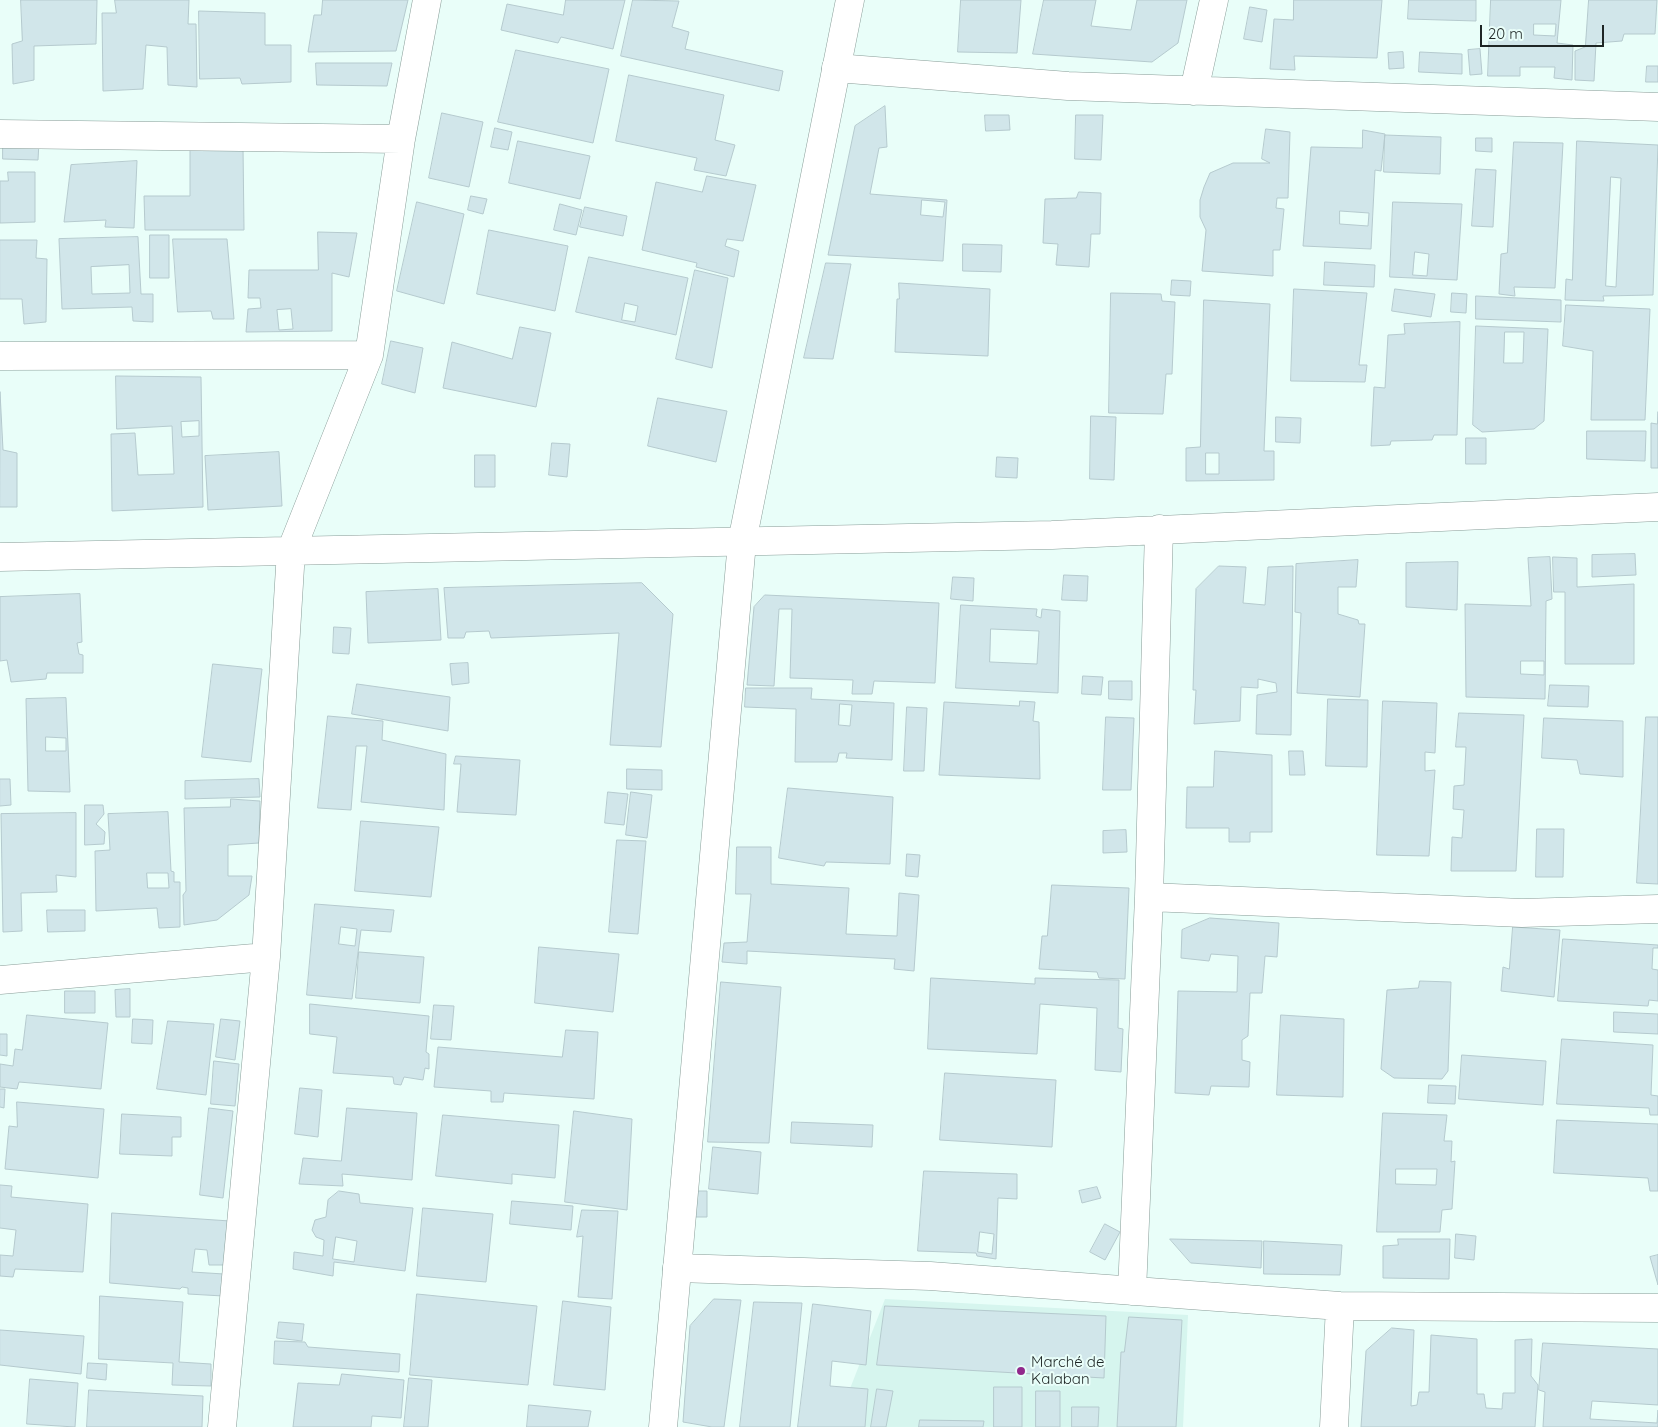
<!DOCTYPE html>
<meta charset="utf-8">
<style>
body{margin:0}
#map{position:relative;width:1658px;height:1427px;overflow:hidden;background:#e9fef9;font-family:Quicksand,sans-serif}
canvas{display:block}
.scale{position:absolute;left:1480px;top:25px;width:124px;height:22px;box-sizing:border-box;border:2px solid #1e2625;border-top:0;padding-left:6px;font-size:15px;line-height:18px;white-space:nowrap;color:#1e2625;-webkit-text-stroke:4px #e9fef9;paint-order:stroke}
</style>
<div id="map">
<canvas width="1658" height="1427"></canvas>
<div class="scale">20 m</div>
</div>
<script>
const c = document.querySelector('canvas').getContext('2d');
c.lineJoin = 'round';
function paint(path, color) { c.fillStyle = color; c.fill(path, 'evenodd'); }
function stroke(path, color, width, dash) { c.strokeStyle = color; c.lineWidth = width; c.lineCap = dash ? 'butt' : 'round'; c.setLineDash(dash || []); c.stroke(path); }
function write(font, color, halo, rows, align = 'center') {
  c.font = font + ' Quicksand,sans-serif'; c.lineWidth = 4; c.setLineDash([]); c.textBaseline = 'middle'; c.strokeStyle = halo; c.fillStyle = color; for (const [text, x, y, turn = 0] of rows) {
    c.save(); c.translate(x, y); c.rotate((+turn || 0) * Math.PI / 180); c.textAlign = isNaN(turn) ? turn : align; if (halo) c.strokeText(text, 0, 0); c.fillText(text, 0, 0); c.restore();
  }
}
const built = new Path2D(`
 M885 1299 1188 1315 1183 1427H835Z`);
const building = new Path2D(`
 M21 0H97L96 44 34 46V80L13 84 12 44 22 41Z
 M115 0H189L188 24H196L197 87 168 85 167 47 146 45 143 89 103 91 102 13H116Z
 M323 0H408L396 51 308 52 314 15H321Z
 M566 0H625L613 49 561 37 558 43 501 30 507 4 563 15Z
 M633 0 679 1 672 27 689 32 685 49 783 71 779 91 621 56Z
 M961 0H1021L1017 53 958 52Z
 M1044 0H1096L1091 26 1131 30 1137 0H1187L1178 43 1152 62 1033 54Z
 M1294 0H1382L1377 58 1294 56 1295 70 1270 69 1274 19 1293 20Z
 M1409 0H1476V21L1408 19Z
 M1491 0H1561L1557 43 1573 45 1572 80 1554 78 1555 67H1520V76H1488ZM1534 24H1556L1555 36 1534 35Z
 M1589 0H1657L1655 34H1624L1622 41 1596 43 1594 81 1575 80V51L1585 47Z
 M1250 7 1267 10 1262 42 1244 39Z
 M199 11 265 13V45H291V82L242 84 240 78 200 79Z
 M1480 49 1482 74 1470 75 1468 50Z
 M516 50 609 69 593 143 498 122Z
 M1403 52 1404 68 1389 69 1388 53Z
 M1420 52 1462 54V74L1419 72Z
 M316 63H392L387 86 317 85Z
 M1647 66H1658V82H1646Z
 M629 75 724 95 715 140 735 145 726 176 694 170 697 158 616 141Z
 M885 106 887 147 879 148 870 194 947 200 943 261 828 255 855 126ZM922 200 945 202 943 217 921 215Z
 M442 113 483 122 469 187 429 178Z
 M985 115H1009L1010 130 986 131Z
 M1076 115H1103L1101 160 1075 159Z
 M495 128 512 132 508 150 491 147Z
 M1266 129 1290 132 1288 198H1277L1276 208 1284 209 1280 250H1273V276L1202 271 1206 230 1200 217V200L1204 187 1210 173 1233 163H1270L1262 159Z
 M1363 130 1385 134 1381 171 1375 170 1371 249 1303 246 1311 147 1362 148ZM1340 211 1369 213 1368 226 1340 224Z
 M1385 135 1441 137 1440 174 1384 172Z
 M1476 138H1492V152L1476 151Z
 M3 141 39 142 38 160 3 159Z
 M518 141 590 156 580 199 509 183Z
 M1577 141 1658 145 1653 295 1603 296 1604 301 1565 300 1566 279 1572 280ZM1611 177 1621 178 1616 287 1606 286Z
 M1514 142 1563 143 1555 288 1514 287 1515 296 1499 294 1501 254 1507 253Z
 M243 145 244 230H145L144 196H190V146Z
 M137 161 134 228 105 227 106 220 64 222 71 165Z
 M1476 169 1496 170 1493 227 1472 226Z
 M8 172H35V222L0 223V181H8Z
 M707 176 756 185 743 241 727 239 725 246 739 251 734 277 696 267 697 263 642 250 656 182 702 192Z
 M1079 192 1101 193 1100 234H1091L1089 267 1056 265 1058 244 1043 243 1045 199 1076 198Z
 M471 196 487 199 483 214 468 210Z
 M417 202 464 214 444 304 397 291Z
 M1393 202 1462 204 1457 280 1390 277ZM1415 252 1429 254 1427 276 1413 275Z
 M560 204 582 210 576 235 554 230Z
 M585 207 627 216 623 236 580 227Z
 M489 230 568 246 555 311 477 294Z
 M318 232 357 233 349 277 332 273V331L246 332 248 309 261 308 260 298H248L249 270H318ZM291 309 293 329 279 330 277 310Z
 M150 235H169V278H150Z
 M138 237 141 294H153V322L133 321 132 307 62 309 59 239ZM129 265 130 293 92 294 91 267Z
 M173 239H227L234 319H213L211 311 178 312Z
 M0 240H37L36 258 47 259 46 322 24 324 22 299H0Z
 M963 244 1002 245 1001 272 963 271Z
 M589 257 688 278 676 335 576 312ZM625 303 638 306 635 322 622 320Z
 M1325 262 1375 265 1374 287 1324 285Z
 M826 263 851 264 833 359 804 358Z
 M695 270 728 278 712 368 676 359Z
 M1172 280 1191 281 1190 296 1171 295Z
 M899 283 990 289 988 356 895 352 897 299H899Z
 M1294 289 1367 293 1359 365H1367L1365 382 1291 381Z
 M1395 289 1435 294 1431 317 1392 311Z
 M1111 293 1161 294 1162 301 1175 302 1172 374H1166L1163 414 1109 413Z
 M1452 293 1467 294 1466 313 1451 312Z
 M1476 296 1561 300V322L1476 319Z
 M1204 300 1270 304 1264 451H1274V480L1186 481V448L1200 447ZM1206 453H1219V474H1206Z
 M1566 305 1650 309 1645 420H1591L1593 351 1563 346Z
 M1460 322 1457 435H1434L1432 440 1391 441 1390 445 1371 446 1374 387 1385 388 1388 335 1405 334 1404 324Z
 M1476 326 1548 329 1544 421 1534 429 1482 432 1473 425ZM1505 332H1524L1523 363H1504Z
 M520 327 551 333 536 407 443 388 452 342 512 359Z
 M391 341 423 348 415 393 382 384Z
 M116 376 201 377 203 507 112 511 111 434 135 433 138 475 174 474 172 426 117 429ZM199 421V436L182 437 181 422Z
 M0 392 3 450 17 453V507H0Z
 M658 398 727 411 716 462 648 446Z
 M1658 412V468H1651V423L1657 424Z
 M1091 416 1116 417 1114 480 1090 479Z
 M1276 417 1301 418 1300 443 1276 442Z
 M1587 431H1646L1645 461 1587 459Z
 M1466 438H1486V464H1466Z
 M552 443 570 444 567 477 549 475Z
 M279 452 282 506 208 510 205 456Z
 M475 455H495V487H475Z
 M997 457 1018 458 1017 478 996 477Z
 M1635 554 1636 575 1592 577V555Z
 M1550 557 1552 599 1546 601 1545 699 1466 697 1465 604 1531 606 1528 558ZM1521 661H1544V675L1521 674Z
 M1553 557 1577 558V587L1634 584V664H1565V592H1554Z
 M1358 560 1356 587H1338V614L1358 620 1359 624H1365L1360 697 1297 693 1301 613 1295 612 1296 564Z
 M1458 562 1457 610 1406 607V563Z
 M1219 566 1246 567 1243 603 1265 605 1268 567 1293 566 1291 735 1256 734 1257 695 1277 692 1276 683 1258 679V688L1241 687 1240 721 1194 724 1196 690H1193L1196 589Z
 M1064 575 1088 576 1087 601 1062 600Z
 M953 577 974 578 973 601 951 599Z
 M642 583 673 614 661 747 610 745 619 633 491 638 489 631 466 632 464 638H448L444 588Z
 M438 589 441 640 368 643 366 592Z
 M80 594 82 642 77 643 79 654 83 655V673H47L46 679 11 682 7 660 0 661V597Z
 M765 595 939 603 935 683 874 681 872 694H852L853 680 790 678 792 609H779L774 686 747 685 754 607Z
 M961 605 1037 609 1036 616 1041 618 1042 609 1060 611 1058 693 956 688ZM991 629 1039 631 1037 664 990 662Z
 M334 627 351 628 349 654 333 653Z
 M468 663 469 683 452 685 450 664Z
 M213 664 262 669 251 762 202 757Z
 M1083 676 1103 677 1101 695 1082 694Z
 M1109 681H1132V700L1109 699Z
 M357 684 450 697 448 731 352 714Z
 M1550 685 1589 686 1588 707 1548 706Z
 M746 688H812L811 699 894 703 892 760 846 758 847 753H839L837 762H795L796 709 745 707ZM840 704 852 705 850 726 839 725Z
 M66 698 70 792 28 791 26 699ZM46 737 66 738V751H46Z
 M1328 699 1368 700 1367 767 1326 766Z
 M1020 701 1035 702 1033 721 1039 722 1040 779 939 775 944 702 1019 706Z
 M1383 701 1437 703 1435 753 1425 752V771L1435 770 1429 856 1377 855Z
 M907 707 927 708 924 771H904Z
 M1459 713 1524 715 1516 871H1451L1452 837 1462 838 1464 810 1453 809 1454 786 1464 785 1466 747H1456Z
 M328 716 383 721 382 740 446 754 444 810 361 802 367 746H356L351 810 318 808Z
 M1106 717 1134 718 1131 790H1103Z
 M1646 717H1658V884L1637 883Z
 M1544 718 1623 721V777L1580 774 1577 760 1542 758Z
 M1215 751 1272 755V832H1250V842H1229V828H1186L1187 787H1213Z
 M1289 751H1303L1305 775H1290Z
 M456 756 520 760 516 815 457 812 461 764H454Z
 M627 769 662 770V790L627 789Z
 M0 779H10L11 805 0 806Z
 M259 779 260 797 185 799V781Z
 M788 788 893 797 890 864 826 862 824 866 779 858Z
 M608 792 628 794 624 825 605 823Z
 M631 792 652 795 647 838 626 835Z
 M231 799 260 801 259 843 228 845V876H252L249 895 217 920 184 925 183 895 186 891 184 808 230 807Z
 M85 805H103L104 814 96 824 105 832 104 844 85 845Z
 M168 812 171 871 174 872V882H180V927L159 928 157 908 96 911 95 851 110 850 108 814ZM147 873H168L169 888H148Z
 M76 813V877L56 875 57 892 21 893 22 931 3 932 1 814Z
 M361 821 439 827 431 897 355 891Z
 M1537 829H1564L1563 877H1536Z
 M1126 830 1127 852 1103 853V831Z
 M617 840 646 841 638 934 609 932Z
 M737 847H771V884L849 888 846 934 897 936 899 893 919 895 914 971 894 969 895 959 747 951V964L722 962 724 943 747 942 751 894H736Z
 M907 854 920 855 918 877 906 876Z
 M1052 885 1129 888 1125 979 1099 978 1097 972 1039 969 1042 936H1047Z
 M315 904 394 910 391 932 361 930 352 999 307 995ZM341 927 357 929 355 946 339 944Z
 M47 910H85V931L48 932Z
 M1210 918 1279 923 1277 957 1265 956 1262 993H1250L1248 1036 1242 1040V1060L1250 1062 1249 1087 1211 1086 1209 1095 1175 1093 1178 991 1237 992 1238 956 1211 954 1209 961 1181 958 1182 930Z
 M1513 927 1560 930 1554 997 1501 991 1503 967 1509 969Z
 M1563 939 1658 945V948H1653L1652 969 1658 970V1001L1649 1000 1648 1006 1558 1001Z
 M539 947 619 954 613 1012 535 1003Z
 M359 952 424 957 420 1003 356 998Z
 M931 978 1035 984V978L1119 980 1118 1028 1123 1029 1121 1072 1095 1070 1097 1008 1040 1004 1037 1054 928 1049Z
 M1420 981 1451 982 1448 1071 1442 1079 1394 1078 1381 1069 1387 990 1418 988Z
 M721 982 781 987 769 1143 708 1142Z
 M130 989V1017H116L115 990Z
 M65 991H95V1013H65Z
 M310 1004 429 1016 426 1052 429 1054V1069L425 1068 423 1080 404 1077 401 1085 394 1084 393 1077 333 1073 337 1037 310 1034Z
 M434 1005 454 1006 451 1040 431 1039Z
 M1614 1012 1658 1014V1034L1614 1032Z
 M27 1015 108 1023 101 1089 19 1082 17 1089 0 1087V1064L13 1066 15 1049 22 1050Z
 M1281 1015 1344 1019 1343 1097 1277 1095Z
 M133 1019 153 1020 152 1044 132 1043Z
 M221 1019 240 1021 235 1060 216 1057Z
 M168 1021 214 1024 206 1095 157 1089Z
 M566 1030 598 1032 594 1099 504 1093 503 1102H491V1091L434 1087 438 1047 562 1057Z
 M0 1034H7V1056L0 1055Z
 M1562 1039 1653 1045 1651 1095 1658 1096V1115H1650L1649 1108 1557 1104Z
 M1462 1055 1546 1061 1543 1105 1459 1099Z
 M214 1061 239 1064 235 1106 211 1104Z
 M945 1073 1056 1080 1052 1147 940 1140Z
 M1429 1085 1456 1086 1455 1104 1428 1103Z
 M300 1088 322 1090 318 1137 295 1134Z
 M0 1089H5L4 1108 0 1107Z
 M17 1102 104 1109 98 1178 5 1169 9 1126 17 1127Z
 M209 1108 233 1111 223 1198 200 1195Z
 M347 1108 417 1113 412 1180 342 1174 343 1186 299 1184 303 1158 341 1161Z
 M574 1111 632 1119 627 1210 565 1202Z
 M1383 1113 1447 1115 1444 1141H1452L1451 1162 1455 1161 1452 1209 1442 1210 1440 1232H1377ZM1396 1169H1437L1436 1185 1396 1184Z
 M122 1114 181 1117V1137H172V1156L120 1154Z
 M443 1115 559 1125 555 1178 512 1174V1184L436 1176Z
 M1557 1120 1658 1124V1191H1650L1648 1178 1554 1173Z
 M792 1122 873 1125 872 1147 791 1143Z
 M713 1147 761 1152 758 1194 709 1189Z
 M924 1171 1017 1174V1199L998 1198 996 1259 977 1256 976 1253 918 1251ZM980 1232 994 1234 992 1254 978 1252Z
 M0 1185 12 1186 11 1197 88 1204 83 1272 15 1269 13 1277 0 1276V1255L13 1256 16 1230 0 1228Z
 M1097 1187 1101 1198 1082 1203 1079 1191Z
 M339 1191 359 1194 360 1203 413 1208 405 1271 334 1262 333 1276 293 1269 294 1252 323 1256 324 1240 316 1237 312 1230 315 1220 326 1217 328 1200ZM336 1237 357 1241 354 1262 333 1259Z
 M687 1191H707V1217H687Z
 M512 1201 573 1206 571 1230 510 1224Z
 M423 1208 493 1214 486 1282 417 1276Z
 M582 1210 618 1211 612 1299 578 1297 583 1236 577 1237Z
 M112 1213 230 1221V1265H209L207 1250 195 1249 192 1272 224 1274 223 1296 188 1294V1288L182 1287 180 1289 110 1283Z
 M1105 1224 1120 1232 1105 1260 1090 1252Z
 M1456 1234 1476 1236 1474 1260 1455 1258Z
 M1170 1239 1262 1241 1261 1268 1191 1263Z
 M1398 1239H1450L1449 1279 1383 1278V1246L1398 1245Z
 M1264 1241 1342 1245 1340 1275 1264 1274Z
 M1658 1255V1285L1650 1257Z
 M417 1294 537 1306 528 1385 410 1375Z
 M100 1296 183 1302 179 1362 211 1364V1386L172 1385 173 1363 99 1359Z
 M714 1299 741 1300 724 1427H712L683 1422 690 1326Z
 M563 1301 611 1307 605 1390 554 1385Z
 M754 1302 802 1303 790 1427H740Z
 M813 1304 871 1311 866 1365 832 1361 830 1386 868 1389 865 1427H798Z
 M885 1306 1106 1316 1104 1378 877 1365Z
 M1129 1317 1182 1320 1176 1427H1117L1121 1352H1124Z
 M279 1322 304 1324 302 1341 277 1338Z
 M1392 1328 1414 1330 1411 1406 1417 1405 1419 1392H1429L1431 1335 1477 1339V1394H1484L1486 1408 1502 1409 1503 1393H1515V1340L1532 1339 1531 1376 1538 1385 1535 1427H1361L1366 1351Z
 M0 1330 84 1336 81 1374 0 1365Z
 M275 1341 305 1342 308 1347 400 1354 399 1372 274 1364Z
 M1543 1343 1658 1349V1405L1592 1401 1590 1419 1657 1423 1658 1410V1427H1543L1545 1392 1539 1390Z
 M88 1363 107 1364 106 1380 87 1378Z
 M342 1374 404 1380 401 1418 372 1416 371 1427H293L298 1383 339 1385Z
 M409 1378 432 1380 428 1427H404Z
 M30 1379 78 1383 75 1427 27 1424Z
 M994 1387H1022V1427H994Z
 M877 1389 893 1391 886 1427H871Z
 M89 1390 203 1396 202 1427H87Z
 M1036 1391H1060V1427H1036Z
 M529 1405 591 1411 588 1427H527Z
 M1072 1407H1099L1098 1427H1072Z
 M920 1420 984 1421 983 1427H919Z`);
const street = new Path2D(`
 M836 68 1068 86 1658 107
 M1194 91 1214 0
 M0 134 401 139
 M0 356 369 355
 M0 557 1052 535 1658 507
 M1149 897 1522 913 1658 909
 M0 980 266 957
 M677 1268 930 1276 1340 1306 1658 1308
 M1132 1291 1149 897 1159 529
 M222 1427 266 957 291 551 369 355 401 139 427 0
 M1334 1427 1340 1306`);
const secondary = new Path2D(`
 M663 1427 742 542 850 0`);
const markers = [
 [1021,1371,5,"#91288c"]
];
const poiNames = [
 ["Marché de",1031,1362],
 ["Kalaban",1031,1379]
];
paint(built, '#d6f5ee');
paint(building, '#d1e6ea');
stroke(building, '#b5cace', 1);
stroke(street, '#899d98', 29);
stroke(secondary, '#899d98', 29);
stroke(street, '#fff', 28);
stroke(secondary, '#fff', 28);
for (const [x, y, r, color] of markers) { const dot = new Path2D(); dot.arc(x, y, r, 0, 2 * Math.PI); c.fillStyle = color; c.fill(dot); stroke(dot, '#e9fef9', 2); }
write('15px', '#1e2625', '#e9fef9', poiNames, 'left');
</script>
